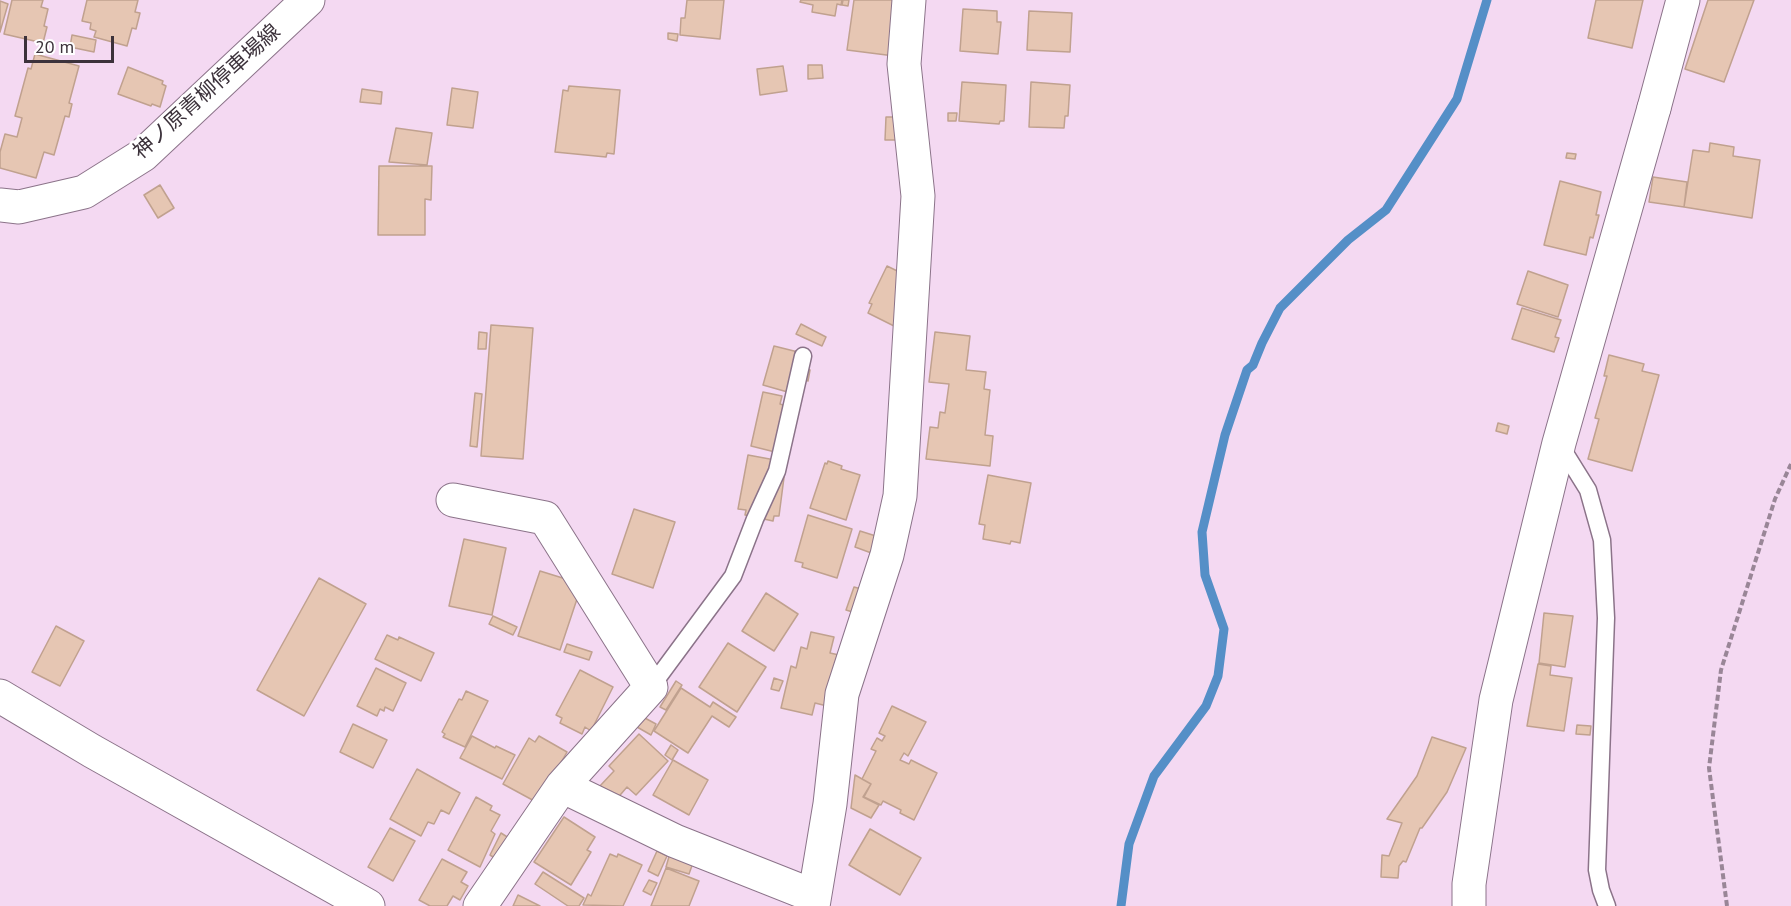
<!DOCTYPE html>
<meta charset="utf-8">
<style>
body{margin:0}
#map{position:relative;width:1791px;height:906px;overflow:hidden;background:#f4d9f2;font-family:"PT Sans",sans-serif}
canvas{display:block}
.scale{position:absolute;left:24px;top:36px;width:90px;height:27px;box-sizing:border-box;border:3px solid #3c323b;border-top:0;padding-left:8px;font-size:18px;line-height:21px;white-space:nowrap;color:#3c323b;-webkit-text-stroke:4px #fff;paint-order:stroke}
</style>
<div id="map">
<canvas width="1791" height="906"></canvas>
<div class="scale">20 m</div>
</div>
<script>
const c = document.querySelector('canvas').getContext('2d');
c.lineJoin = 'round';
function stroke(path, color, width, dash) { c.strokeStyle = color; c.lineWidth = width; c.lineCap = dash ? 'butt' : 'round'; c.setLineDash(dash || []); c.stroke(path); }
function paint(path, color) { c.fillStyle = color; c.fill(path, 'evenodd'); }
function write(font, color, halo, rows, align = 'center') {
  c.font = font + ' "PT Sans","Noto Sans JP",sans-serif'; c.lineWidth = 5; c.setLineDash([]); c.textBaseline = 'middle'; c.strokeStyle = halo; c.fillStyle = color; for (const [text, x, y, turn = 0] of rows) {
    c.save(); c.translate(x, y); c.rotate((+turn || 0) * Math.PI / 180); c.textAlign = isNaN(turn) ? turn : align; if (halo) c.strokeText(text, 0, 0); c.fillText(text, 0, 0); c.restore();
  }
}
const stream = new Path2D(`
 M1121 906 1129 844 1154 776 1206 706 1218 676 1224 629 1205 575 1202 532 1225 435 1247 370 1253 365 1262 343 1280 308 1348 240 1386 210 1457 99 1487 0`);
const building = new Path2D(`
 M12 0H43L41 7 48 9 44 26 47 27 43 43 4 34Z
 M87 0H138L135 12 140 13 136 29 132 28 127 46 94 37 96 31 90 29 91 23 82 21Z
 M687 0H724L720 39 680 35 681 18H685Z
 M801 0H842L841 5 837 4 835 16 812 12 813 5 800 2Z
 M843 0H849L848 6 842 5Z
 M854 0H900L918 59 847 50Z
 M1596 0H1643L1632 48 1588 38Z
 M1708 0H1754L1724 82 1685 69Z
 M0 1 8 4 0 32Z
 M963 9 997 11V22H1001L998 54 960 51Z
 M1029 11 1072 13 1070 52 1027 50Z
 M668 33 678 34 677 41 668 39Z
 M72 35 96 40 94 52 70 47Z
 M35 54 79 66 69 103 72 104 69 117 65 116 54 155 44 152 36 178 0 168V152L5 134 17 137 22 118 15 116 28 68 31 69Z
 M808 65H822L823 78 808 79Z
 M783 66 787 91 760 95 757 69Z
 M128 67 163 81 162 84 166 86 160 107 152 104 151 106 118 94Z
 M962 82 1006 85 1004 121H1000L999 124 959 121Z
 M1031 82 1070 85 1068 116H1065L1064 128 1029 127Z
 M569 86 620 90 614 154 607 153 606 157 555 152 563 90 568 91Z
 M452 88 478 92 473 128 447 125Z
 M362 89 382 92 381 104 360 102Z
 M948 113H957L956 121H948Z
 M886 117H910V140H885Z
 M396 128 432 133 427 165 389 162Z
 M1710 143 1734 147 1733 156 1760 160 1752 218 1684 207 1693 150 1709 152Z
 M1567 153 1576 154 1575 159 1566 158Z
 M379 166H432L431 200 425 199V235H378Z
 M1653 177 1687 182 1684 207 1649 202Z
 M1560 181 1601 192 1596 215H1599L1593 238 1590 237 1586 255 1544 245Z
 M160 185 174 208 158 218 144 195Z
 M887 266 922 283 900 329 868 313 872 304 869 303Z
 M1528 271 1568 285 1558 317 1517 304Z
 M1522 308 1561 320 1555 337 1559 338 1554 352 1512 339Z
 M801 324 826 337 822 346 796 334Z
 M491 325 533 328 523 459 481 456Z
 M479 332 487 333 486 349H478Z
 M935 332 970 336 966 370 986 372 984 389 990 390 985 435 993 436 990 466 926 459 930 427 938 428 940 412 945 413 949 384 929 382Z
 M774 346 810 355 807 369 810 370 808 381 806 380 798 395 763 385Z
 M1609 355 1644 364 1642 371 1659 375 1632 471 1588 459 1599 419 1595 418 1607 376H1604Z
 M763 392 782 396 780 404 792 408 787 455 751 446Z
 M475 393 482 394 477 447 470 446Z
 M1498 423 1509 426 1507 434 1496 431Z
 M748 455 786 462 779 516H774L773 521 745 515 746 510 738 509Z
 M828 461 842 466 841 469 860 475 846 520 810 508 825 463 827 464Z
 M988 475 1031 483 1020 543 1011 541 1010 544 983 539 985 525 979 524Z
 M634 509 675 522 653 588 612 574Z
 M808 515 852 529 837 578 802 567 803 563 795 561Z
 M860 531 879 537 874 554 855 547Z
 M464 539 506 548 492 615 449 606Z
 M540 571 582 584 560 650 518 636Z
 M319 578 366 604 304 716 257 690Z
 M854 587 876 593 869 617 846 610Z
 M766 593 798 614 774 651 742 631Z
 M1544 613 1573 616 1565 667 1539 663Z
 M493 616 517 627 513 635 489 624Z
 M56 626 84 641 60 686 32 672Z
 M811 632 834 637 830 653 839 655 827 706 815 703 812 715 781 708 791 666 796 668 801 647 807 649Z
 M387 635 398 640 399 637 434 653 421 681 375 659Z
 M728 643 766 667 737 712 699 687Z
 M567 644 592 652 589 660 564 652Z
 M1538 664 1551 666 1550 675 1572 678 1564 731 1527 726Z
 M376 668 406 683 393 711 385 707 384 711 380 709 377 716 357 706Z
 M580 670 613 687 591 731 585 727 582 734 560 723 562 718 556 715Z
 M774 678 783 681 779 691 771 689Z
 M676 681 682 685 666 710 660 707Z
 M681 688 710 707 713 702 736 717 729 727 712 716 688 753 654 731Z
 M466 691 488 701 465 747 443 737 445 734 442 732 459 699 462 700Z
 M892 706 926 722 908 756 904 753 900 760 909 764 911 760 937 773 914 820 900 813 901 810 883 801 881 805 864 797 871 784 862 779 876 751 871 749 877 738 882 741 885 736 879 733Z
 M643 717 656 724 651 735 637 727Z
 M353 724 387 740 373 768 340 752Z
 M1577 725 1591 726 1590 735 1576 734Z
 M639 734 668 761 636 795 627 787 615 801 599 787 614 771 609 766Z
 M472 736 495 748 496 746 515 755 502 779 460 758Z
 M539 736 567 752 538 803 503 784 529 738 535 742Z
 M1432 737 1466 748 1447 792 1422 828H1420L1406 862 1403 861 1399 866 1398 878 1381 877 1382 855 1389 856 1402 823 1387 819 1417 776Z
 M671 745 678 750 672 760 665 755Z
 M673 760 708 780 689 815 653 795Z
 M417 769 460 793 449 814 441 810 434 824 428 822 421 836 390 819Z
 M855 775 871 784 863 797 879 805 871 818 851 808Z
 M476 797 492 806 490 810 500 815 491 831 495 834 480 867 448 850Z
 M564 817 595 837 587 850 591 852 571 885 534 862Z
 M390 828 415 841 393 881 368 867Z
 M870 829 921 858 900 895 849 865Z
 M501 833 520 845 507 866 490 855Z
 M657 851 667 856 658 876 648 871Z
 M670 853 694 860 689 874 666 867Z
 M610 854 617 857 618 854 642 865 623 906 583 905 588 894 591 896Z
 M442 859 467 872 461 882 468 886 460 900 453 896 447 906H430L419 900Z
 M666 868 699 881 689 906H651Z
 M543 872 584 898 579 906H568L535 884Z
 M649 880 657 883 651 895 643 891Z
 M518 895 540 906H513Z`);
const path = new Path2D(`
 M1727 906 1709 768 1721 670 1775 499 1791 464`);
const lane = new Path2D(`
 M1560 445 1588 490 1602 540 1606 618 1597 870 1601 890 1607 906
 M651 687 733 576 755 519 777 471 803 356`);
const street = new Path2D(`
 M1654 108 1683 0
 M453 500 545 518 651 687 562 786 480 906
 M0 696 92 751 368 906
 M562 786 675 841 814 896
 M813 906 830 804 842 694 887 555 900 496 918 196 904 64 909 0`);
const secondary = new Path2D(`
 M0 205 19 207 84 192 143 155 308 0
 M1469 906V884L1496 700 1559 443 1654 108`);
const streetNames = [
 ["神ノ原青柳停車場線",207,92,-42]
];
stroke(stream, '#558fc7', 9);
paint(building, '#e6c6b3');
stroke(building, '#c0a18f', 1.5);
stroke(lane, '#8b7389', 19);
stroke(street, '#8b7389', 35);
stroke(secondary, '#8b7389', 35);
stroke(path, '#998697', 4, [6, 3]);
stroke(lane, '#fff', 16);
stroke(street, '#fff', 33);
stroke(secondary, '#fff', 33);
write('21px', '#3c323b', '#fff', streetNames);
</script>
